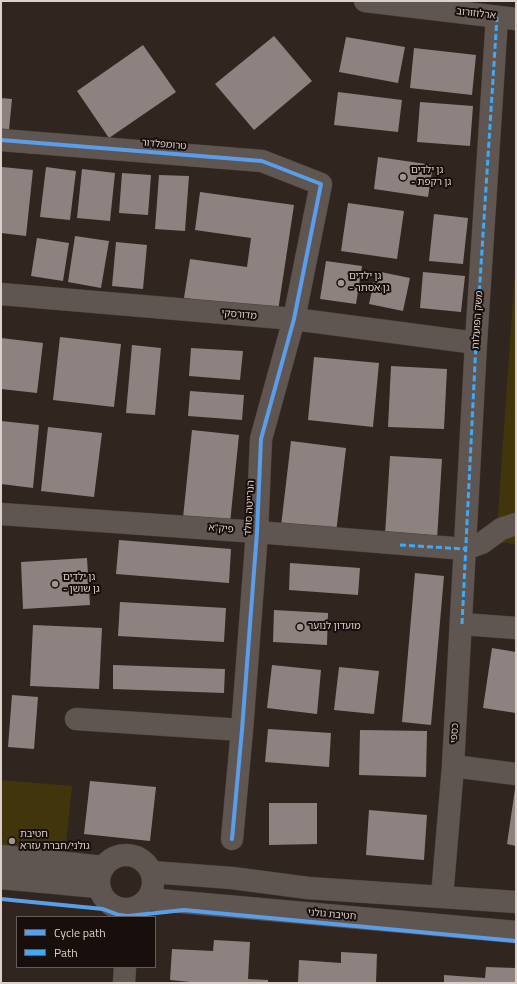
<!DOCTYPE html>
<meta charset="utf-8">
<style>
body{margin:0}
#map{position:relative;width:517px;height:984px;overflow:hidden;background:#312520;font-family:"Titillium Web",sans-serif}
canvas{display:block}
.frame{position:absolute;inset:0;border:2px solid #ddcfc9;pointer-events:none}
.legend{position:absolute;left:16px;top:916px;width:140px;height:52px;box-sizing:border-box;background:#180e0b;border:1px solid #675b57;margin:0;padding:5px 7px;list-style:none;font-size:12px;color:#ddcfc9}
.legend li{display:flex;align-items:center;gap:8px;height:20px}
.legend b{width:20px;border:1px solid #675b57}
</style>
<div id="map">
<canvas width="517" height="984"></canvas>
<div class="frame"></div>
<ul class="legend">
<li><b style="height:5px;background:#5a9eea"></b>Cycle path</li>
<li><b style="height:5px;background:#3fa9f5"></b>Path</li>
</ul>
</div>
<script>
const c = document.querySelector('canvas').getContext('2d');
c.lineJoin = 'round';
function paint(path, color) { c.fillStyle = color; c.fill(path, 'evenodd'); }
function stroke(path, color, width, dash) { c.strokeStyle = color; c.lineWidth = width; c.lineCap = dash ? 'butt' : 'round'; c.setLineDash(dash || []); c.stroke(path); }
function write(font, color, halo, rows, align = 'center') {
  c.font = font + ' "Titillium Web","Noto Sans Hebrew",sans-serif'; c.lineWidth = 4; c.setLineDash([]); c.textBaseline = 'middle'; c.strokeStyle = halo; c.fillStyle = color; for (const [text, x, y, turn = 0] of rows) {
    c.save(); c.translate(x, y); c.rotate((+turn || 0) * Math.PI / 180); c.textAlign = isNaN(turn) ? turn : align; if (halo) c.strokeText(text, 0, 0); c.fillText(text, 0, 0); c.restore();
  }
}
const green = new Path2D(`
 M516 257V544L496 542Z
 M1 780 72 786 65 853 1 847Z`);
const building = new Path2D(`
 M274 36 312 81 254 130 215 84Z
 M346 37 405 47 398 83 339 72Z
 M143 45 176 92 109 138 77 91Z
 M414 48 476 55 472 95 410 88Z
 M338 92 402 100 398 132 334 125Z
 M1 98 12 99 9 130 1 129Z
 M420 102 473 106 470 146 417 142Z
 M378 157 433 165 428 197 374 189Z
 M2 167 33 170 26 236 1 233Z
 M46 167 76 171 70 220 40 217Z
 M82 169 115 173 110 221 77 218Z
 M122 173 151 175 148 215 119 213Z
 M159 175 189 176 185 231 155 229Z
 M200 192 294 205 278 311 184 298 190 259 247 267 251 238 195 230Z
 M348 203 404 211 397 259 341 251Z
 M434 214 468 218 463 264 429 261Z
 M75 236 109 241 101 288 68 282Z
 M37 238 69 243 63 281 31 276Z
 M116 242 147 245 143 289 112 286Z
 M326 261 362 266 356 304 320 299Z
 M376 271 410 278 403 311 369 304Z
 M423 272 465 276 461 312 420 308Z
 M60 337 121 344 114 407 53 400Z
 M1 338 43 343 37 393 1 389Z
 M132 345 161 348 155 415 126 413Z
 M191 348 243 351 240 380 189 376Z
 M314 357 379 363 373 427 308 420Z
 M391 366 447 369 444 429 388 427Z
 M190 391 244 395 242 420 188 416Z
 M1 421 39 425 33 488 1 484Z
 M48 427 102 433 94 497 41 491Z
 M192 430 239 435 230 523 183 518Z
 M291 441 346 448 336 533 281 526Z
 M390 456 442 459 437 539 385 535Z
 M119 540 231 549 229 583 116 574Z
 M87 558 90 605 23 609 21 562Z
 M290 563 360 568 358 595 289 590Z
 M415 573 444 576 431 725 402 722Z
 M120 602 226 608 224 642 118 636Z
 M274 610 328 613 327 645 273 642Z
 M33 625 102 628 99 689 30 686Z
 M492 648 516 652V713L483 708Z
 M113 665 225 669 224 693 113 689Z
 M272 665 321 670 317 714 267 708Z
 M339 667 379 671 374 714 334 710Z
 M12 695 38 697 34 749 8 747Z
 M268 729 331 733 329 767 265 762Z
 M360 730 427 731 426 777 359 775Z
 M90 781 156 787 150 841 84 834Z
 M515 789H516V846L507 844Z
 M269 803H317V844L269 845Z
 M369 810 427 815 424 860 366 855Z
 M214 940 250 942 248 979 268 980V983H190V982L170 980 172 949 213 951Z
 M341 952 377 954 376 983H298L299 960 341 963Z
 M486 967 516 968V983H444V975L485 978Z`);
const minor = new Path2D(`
 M365 1 516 19
 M1 140 262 161 321 184 294 319 261 439 257 532 242 730 232 839
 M1 294 294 319 476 343
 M1 514 257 532 465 549 482 543 501 529 516 524
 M462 624 516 628
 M76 719 242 730
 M453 766 516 774
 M99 882a27 27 0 1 1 54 0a27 27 0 1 1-54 0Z
 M1 856 103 867
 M151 872 232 878 308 888 516 902
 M1 878 98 887
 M442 897 453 766 476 343 497 17
 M148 899 516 932
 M124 983 125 967`);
const quiet = new Path2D(`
 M400 545 465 549
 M462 624 476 343 497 17`);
const cycleway = new Path2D(`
 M1 140 262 161 321 184 294 319 261 439 257 532 242 730 232 839
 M1 899 103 909 119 915 128 916 184 910 516 941`);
const markers = [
 [403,177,4,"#a1948e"],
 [341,283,4,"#a1948e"],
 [55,584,4,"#a1948e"],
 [300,627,4,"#a1948e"],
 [12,841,4,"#a1948e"]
];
const streetNames = [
 ["ארלוזורוב",476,14,7],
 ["טרומפלדור",164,145,5],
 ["מדורסקי",239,315,5],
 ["משק הפועלות",478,320,-86],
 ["הנרייטה סולד",250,508,-87],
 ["פיק\"א",221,529,4],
 ["כספי",455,733,-87],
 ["חטיבת גולני",332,915,5]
];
const poiNames = [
 ["גן ילדים",411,171],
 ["- גן רקפת",411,183],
 ["גן ילדים",349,277],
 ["- גן אסתר",349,289],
 ["גן ילדים",63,578],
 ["- גן שושן",63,590],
 ["מועדון לנוער",308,627],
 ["חטיבת",20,835],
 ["גולני/חברת עזרא",20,847]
];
paint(green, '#41360b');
paint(building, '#8e8281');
stroke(minor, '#4b413d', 23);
stroke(minor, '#5f5652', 22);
stroke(quiet, '#3fa9f5', 3, [6, 3]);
stroke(cycleway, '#5a9eea', 4);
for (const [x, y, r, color] of markers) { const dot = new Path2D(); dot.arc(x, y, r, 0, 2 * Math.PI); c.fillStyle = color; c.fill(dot); stroke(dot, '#180e0b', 1.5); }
write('10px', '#ddcfc9', '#180e0b', streetNames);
write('10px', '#ddcfc9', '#180e0b', poiNames, 'left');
</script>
